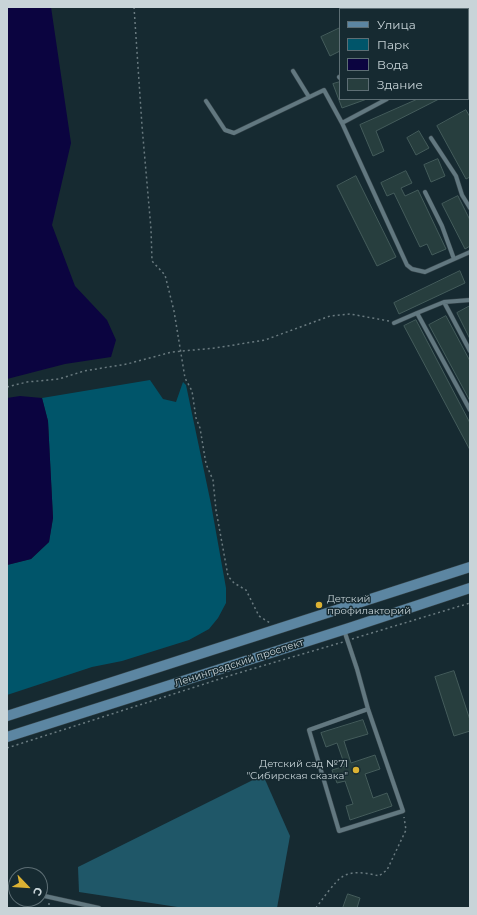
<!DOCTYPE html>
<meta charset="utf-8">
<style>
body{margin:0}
#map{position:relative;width:477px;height:915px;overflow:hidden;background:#162a31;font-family:Montserrat,sans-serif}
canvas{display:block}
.frame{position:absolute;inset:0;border:8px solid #c8d4d8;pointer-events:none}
.legend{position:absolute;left:339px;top:8px;width:130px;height:92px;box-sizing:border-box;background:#162a31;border:1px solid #5d6e74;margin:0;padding:5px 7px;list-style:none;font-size:12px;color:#c8d4d8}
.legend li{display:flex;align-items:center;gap:8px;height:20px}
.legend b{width:20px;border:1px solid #5d6e74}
.north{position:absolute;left:8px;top:867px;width:40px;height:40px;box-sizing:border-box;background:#162a31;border:1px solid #5d6e74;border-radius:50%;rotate:115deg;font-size:11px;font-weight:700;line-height:16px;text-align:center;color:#c8d4d8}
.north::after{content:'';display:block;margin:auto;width:14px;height:18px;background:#dcb233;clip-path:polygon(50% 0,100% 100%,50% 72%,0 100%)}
</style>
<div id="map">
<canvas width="477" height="915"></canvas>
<div class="frame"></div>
<ul class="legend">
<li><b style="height:5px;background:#5c86a2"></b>Улица</li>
<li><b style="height:11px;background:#00556a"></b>Парк</li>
<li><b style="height:11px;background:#0b0440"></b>Вода</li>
<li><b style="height:11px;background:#273e3e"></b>Здание</li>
</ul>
<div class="north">С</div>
</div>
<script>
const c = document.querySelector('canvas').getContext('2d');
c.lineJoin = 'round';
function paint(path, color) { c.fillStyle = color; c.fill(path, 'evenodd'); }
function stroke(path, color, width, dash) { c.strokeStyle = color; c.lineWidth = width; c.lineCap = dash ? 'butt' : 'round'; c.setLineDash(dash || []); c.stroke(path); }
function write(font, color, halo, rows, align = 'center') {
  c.font = font + ' Montserrat,sans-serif'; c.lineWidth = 3; c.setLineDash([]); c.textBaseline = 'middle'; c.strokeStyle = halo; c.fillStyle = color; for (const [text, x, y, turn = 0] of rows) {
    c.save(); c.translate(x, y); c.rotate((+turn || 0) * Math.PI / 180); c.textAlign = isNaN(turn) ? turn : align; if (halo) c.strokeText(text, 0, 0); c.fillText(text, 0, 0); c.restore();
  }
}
const green = new Path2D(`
 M150 380 163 399 176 402 183 382 186 385 211 504 226 588V603L218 618 209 629 189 640 122 661 92 667 7 695V565L31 559 49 542 53 518 48 421 42 398Z`);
const forest = new Path2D(`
 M263 775 290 836 277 908H184L79 892 78 867Z`);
const water = new Path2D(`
 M7 7H51L71 143 52 225 75 286 107 320 116 340 111 357 65 364 7 379Z
 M20 396 42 398 48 421 53 518 49 542 31 559 7 565V398Z`);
const building = new Path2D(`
 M386 7H441L437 9H382Z
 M340 28V51L330 56 321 37Z
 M470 42V57L468 58V43Z
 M340 82V99H367L342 108 333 84Z
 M418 99H439L376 131 384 151 373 156 360 125Z
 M466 110 470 117V177L466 179 437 126Z
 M419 131 429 148 416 155 407 138Z
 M438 159 445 176 431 182 424 165Z
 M406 171 412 183 401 188 405 196 418 190 446 249 432 255 427 244 420 247 394 193 387 196 381 183Z
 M356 176 396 257 377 266 337 186Z
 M458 196 470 220V246L465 249 442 204Z
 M460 271 465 283 399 314 394 303Z
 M470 306V339L457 313Z
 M446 316 470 361V401L429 325Z
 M416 320 470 423V450L404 326Z
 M454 671 470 720V731L454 736 435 677Z
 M363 720 368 734 344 741 351 763 375 755 380 769 365 774 373 798 387 793 392 806 350 820 346 806 353 804 345 781 337 783 332 770 345 766 337 743 326 747 321 733Z
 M348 894 360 898 357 908H343Z`);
const path = new Path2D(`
 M134 7 142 126 151 229 152 261 165 275 174 311 185 378 192 391 196 418 200 428 206 464 213 480 216 510 228 576 234 583 246 590 259 616 270 623
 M7 387 27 382 59 379 84 371 127 364 172 352 215 348 265 340 330 316 350 314 389 321
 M352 639 470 603
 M7 748 235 674 343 642
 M49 903V908
 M316 908C321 901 336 880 342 877 352 870 368 873 379 876L387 870 406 830 404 817`);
const service = new Path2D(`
 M468 65H470
 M293 71 309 97
 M339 77 340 78
 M206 101 225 130 234 133 324 90 342 123 387 99
 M342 123 407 265 412 269 425 272 470 252
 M431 138 456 176 462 195 470 208
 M425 192 442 226 454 259
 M470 300 444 302 417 313 470 410
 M444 302 470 351
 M394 323 417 313
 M344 630 357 669 368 709 403 811 339 831 309 730 368 709
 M7 887 16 889
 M40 895 99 908`);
const secondary = new Path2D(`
 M7 716 470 567
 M7 737 349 628 470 588`);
const markers = [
 [319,605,4,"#dcb233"],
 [356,770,4,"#dcb233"]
];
const poiNames = [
 ["Детский",327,599],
 ["профилакторий",327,611],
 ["Детский сад №71",348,764,"right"],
 ["\"Сибирская сказка\"",348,776,"right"]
];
const streetNames = [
 ["Ленинградский проспект",239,663,-18]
];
paint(green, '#00556a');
paint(forest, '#1f5768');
paint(water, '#0b0440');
paint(building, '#273e3e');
stroke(building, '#445c5b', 1);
stroke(service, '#35444a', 5);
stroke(secondary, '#35444a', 11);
stroke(path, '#6a7b80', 1.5, [2, 3]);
stroke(service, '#627880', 4);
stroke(secondary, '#5c86a2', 10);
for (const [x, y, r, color] of markers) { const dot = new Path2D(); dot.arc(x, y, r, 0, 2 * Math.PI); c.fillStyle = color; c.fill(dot); stroke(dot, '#162a31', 1.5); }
write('10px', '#c8d4d8', '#162a31', poiNames, 'left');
write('10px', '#c8d4d8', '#162a31', streetNames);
</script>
